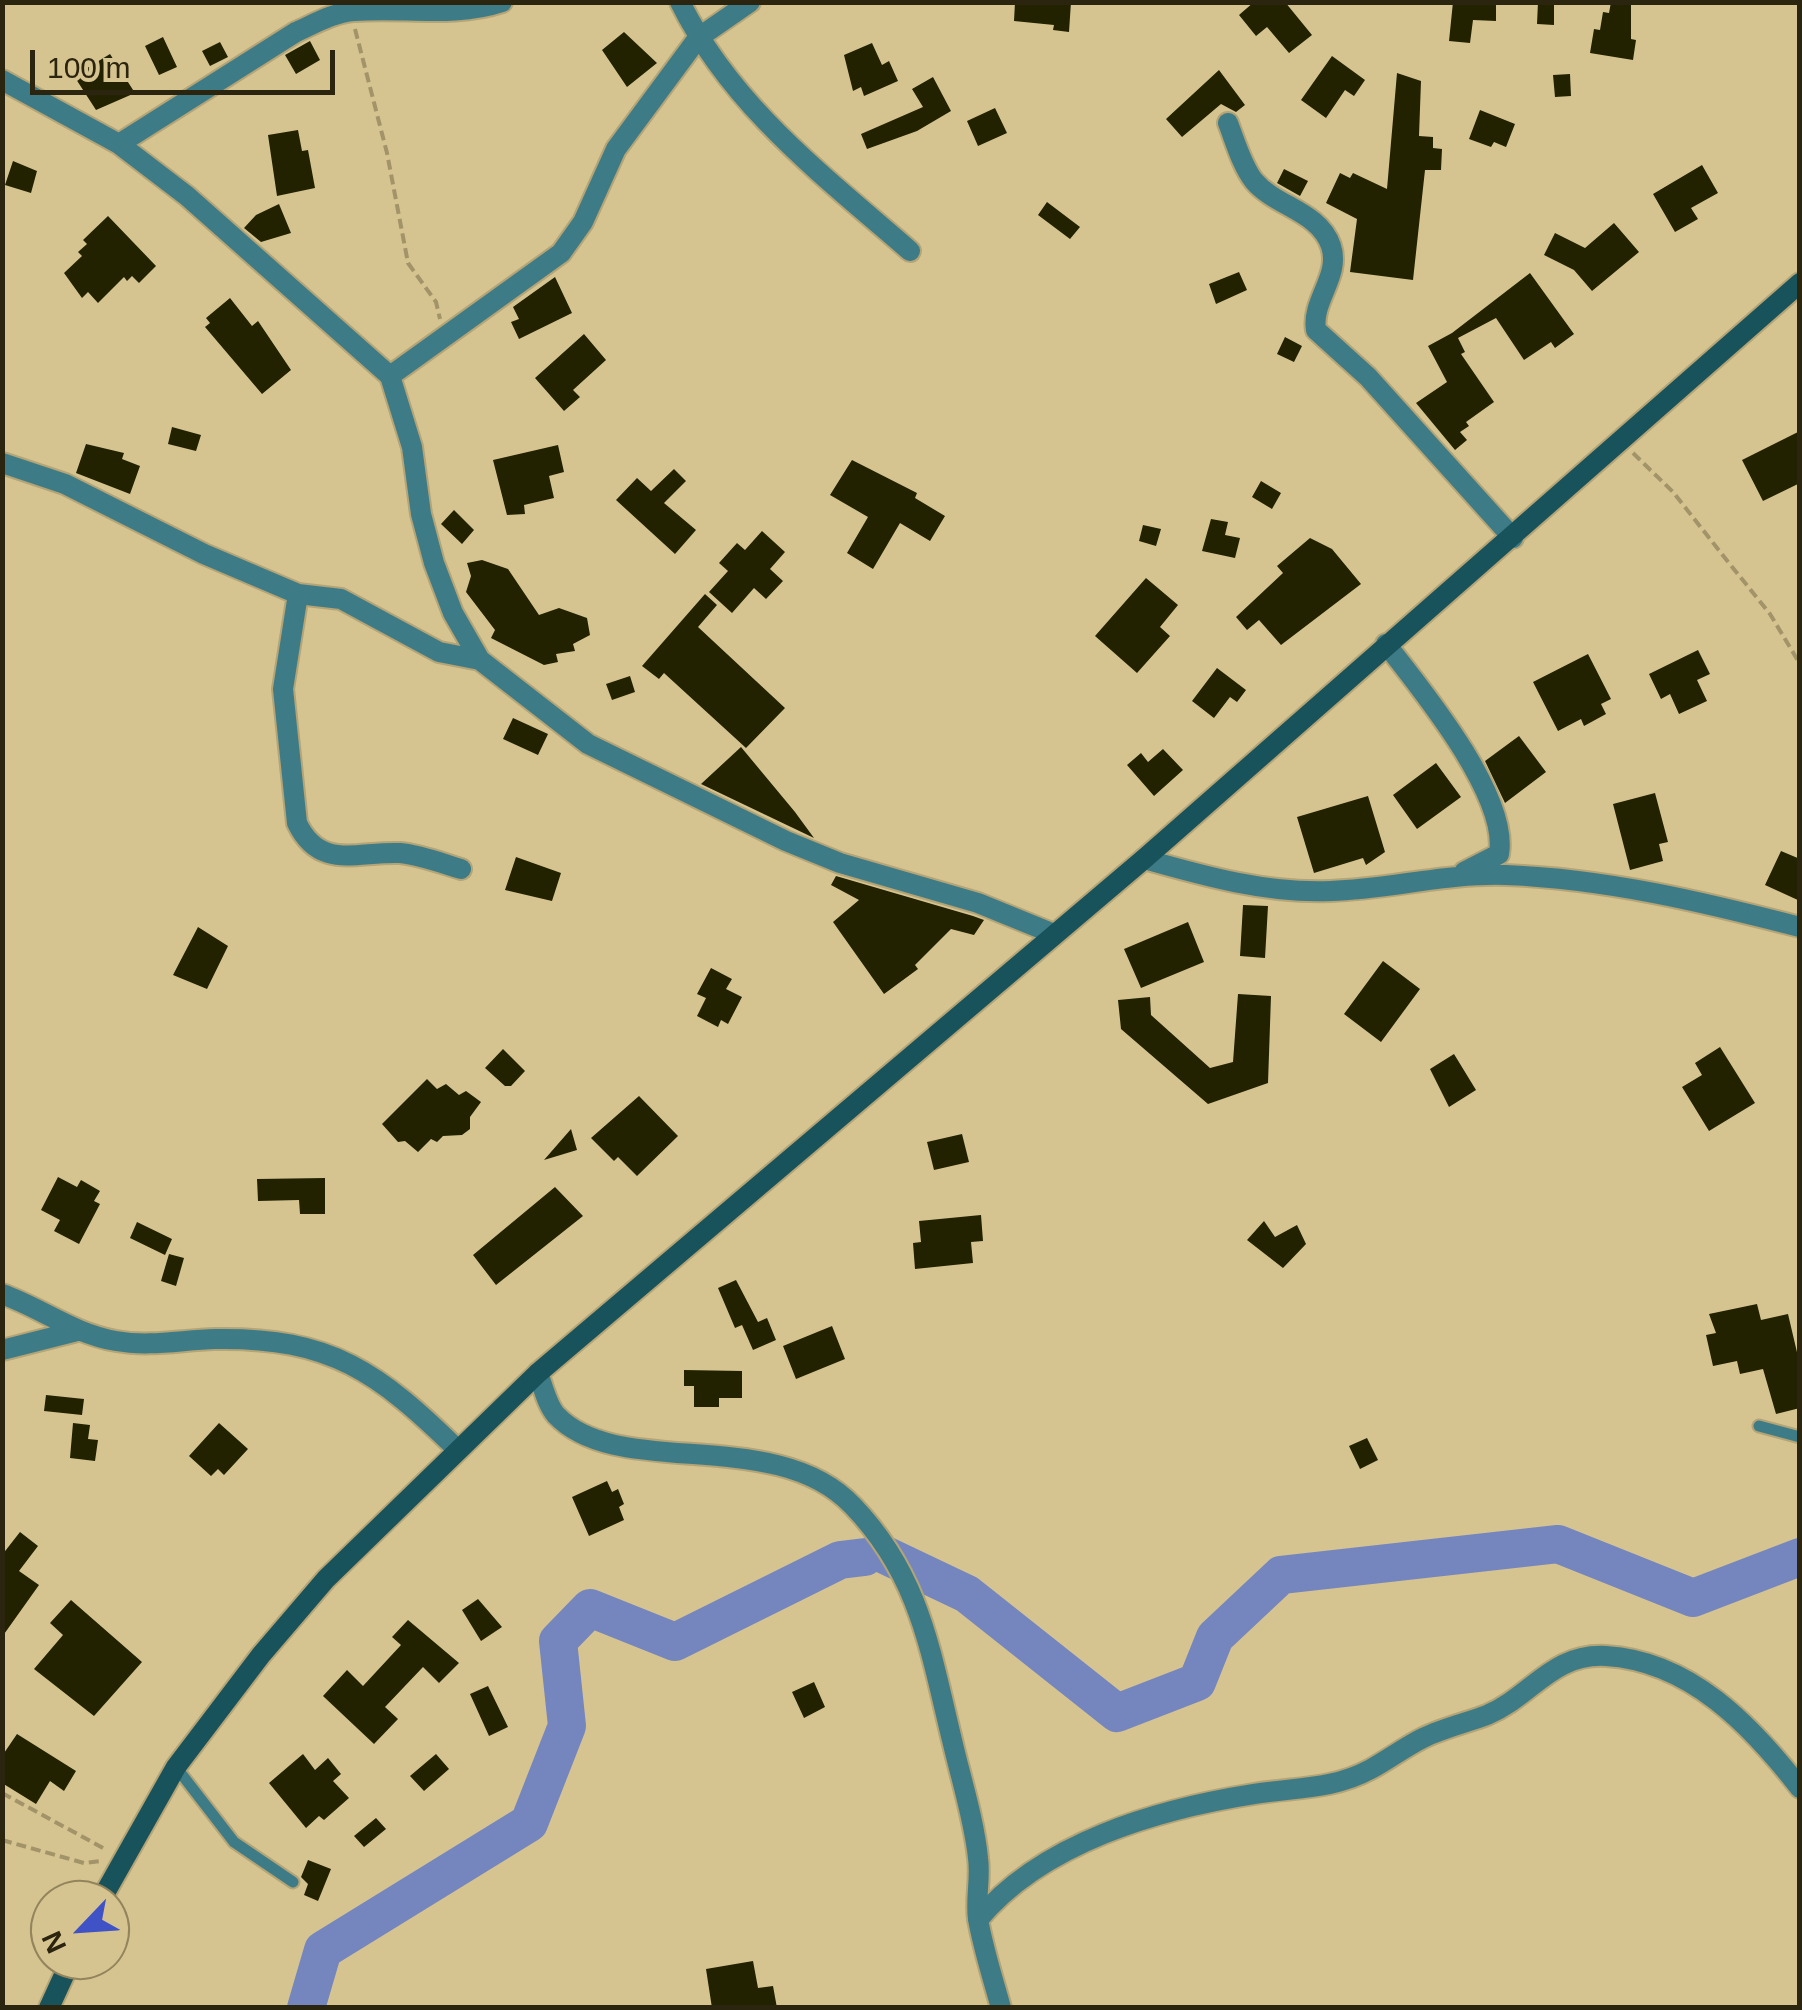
<!DOCTYPE html>
<style>
body{margin:0}
#map{position:relative;width:1802px;height:2010px;overflow:hidden;background:#d6c490;font-family:Helvetica,sans-serif}
canvas{display:block}
.frame{position:absolute;inset:0;border:5px solid #2b240f;pointer-events:none}
.north{position:absolute;left:30px;top:1880px;width:100px;height:100px;box-sizing:border-box;background:#d6c490;border:2px solid #92845c;border-radius:50%;rotate:245deg;font-size:28px;font-weight:700;line-height:40px;text-align:center;color:#2b240f}
.north::after{content:'';display:block;margin:auto;width:35px;height:45px;background:#3f53c6;clip-path:polygon(50% 0,100% 100%,50% 72%,0 100%)}
.scale{position:absolute;left:30px;top:50px;width:305px;height:45px;box-sizing:border-box;border:5px solid #2b240f;border-top:0;padding-left:12px;font-size:30px;line-height:35px;white-space:nowrap;color:#2b240f;-webkit-text-stroke:8px #d6c490;paint-order:stroke}
</style>
<div id="map">
<canvas width="1802" height="2010"></canvas>
<div class="frame"></div>
<div class="north">N</div>
<div class="scale">100 m</div>
</div>
<script>
const c = document.querySelector('canvas').getContext('2d');
c.lineJoin = 'round';
function stroke(path, color, width, dash) { c.strokeStyle = color; c.lineWidth = width; c.lineCap = dash ? 'butt' : 'round'; c.setLineDash(dash || []); c.stroke(path); }
function paint(path, color) { c.fillStyle = color; c.fill(path, 'evenodd'); }
const river = new Path2D(`
 M885 1555 967 1594 1117 1713 1197 1682 1215 1637 1281 1575 1558 1544 1693 1598 1800 1557
 M306 2008 323 1950 529 1823 567 1726 558 1641 590 1608 675 1642 840 1560 865 1557`);
const building = new Path2D(`
 M1015 2H1071L1069 32 1053 30 1054 25 1014 21Z
 M1254 2H1285L1312 35 1289 53 1267 27 1256 36 1239 15Z
 M1453 2H1496V21L1473 20 1470 43 1449 41Z
 M1538 2H1554V25L1537 24Z
 M1611 2H1631V39L1636 40 1633 60 1590 53 1594 29 1600 30 1603 12 1609 13Z
 M624 32 657 63 627 87 602 50Z
 M163 37 177 67 159 75 145 46Z
 M310 41 320 60 296 74 285 55Z
 M220 42 228 57 210 66 202 51Z
 M872 43 882 65 889 61 898 81 864 96 861 87 853 91 844 55Z
 M110 54 135 93 96 110 74 76Z
 M1332 56 1365 80 1354 96 1345 90 1326 118 1301 100Z
 M1219 70 1245 105 1236 112 1221 104 1182 137 1166 119Z
 M1397 73 1421 81 1419 136 1433 137V148L1442 149 1441 170H1425L1413 280 1350 272 1357 219 1326 203 1340 173 1350 178 1353 173 1387 189Z
 M1570 74 1571 96 1555 97 1553 75Z
 M933 77 951 111 917 131 867 149 861 134 923 107 912 89Z
 M995 108 1007 133 978 146 967 121Z
 M1480 110 1515 124 1506 147 1494 142 1491 147 1469 139Z
 M298 130 302 151 308 150 315 188 277 196 268 135Z
 M13 161 37 171 31 193 5 185Z
 M1702 165 1718 193 1691 208 1698 219 1675 232 1653 194Z
 M1284 169 1308 181 1300 196 1277 183Z
 M1047 202 1080 227 1070 239 1038 215Z
 M279 204 291 233 261 242 244 228 256 215Z
 M108 216 156 266 139 283 132 276 127 281 124 277 98 303 88 292 82 298 64 273 82 256 78 252 87 244 83 240Z
 M1614 223 1639 252 1592 291 1574 270 1544 255 1555 233 1585 248Z
 M1239 272 1247 290 1216 304 1209 284Z
 M1530 273 1574 334 1555 348 1551 342 1524 360 1496 318 1458 338 1465 352 1461 354 1494 402 1466 422 1469 426 1460 432 1467 440 1455 450 1416 403 1447 382 1428 346 1452 333Z
 M555 277 572 313 519 339 511 322 519 319 513 307Z
 M230 298 252 326 258 321 291 370 262 394 205 327 210 323 206 318Z
 M584 334 606 360 573 390 580 397 564 411 535 378Z
 M1285 337 1302 346 1294 362 1277 354Z
 M172 427 201 435 196 451 168 444Z
 M1800 431V483L1763 501 1742 460Z
 M86 444 124 453 122 459 140 466 130 494 76 473Z
 M558 445 564 472 549 476 554 498 524 505 525 514 507 515 493 460Z
 M852 460 917 493 915 498 945 516 930 541 900 523 873 569 847 553 868 517 830 495Z
 M674 469 686 481 664 503 696 530 675 554 616 500 637 478 651 491Z
 M1261 481 1281 493 1272 509 1252 497Z
 M454 510 474 530 462 544 441 524Z
 M1211 519 1228 522 1225 535 1240 538 1235 558 1202 551Z
 M1143 525 1161 529 1156 546 1139 541Z
 M762 531 785 552 770 569 783 581 766 599 754 588 732 613 709 592 728 571 719 563 737 543 745 550Z
 M1310 538 1332 549 1361 584 1281 645 1259 620 1247 630 1236 617 1283 573 1277 566Z
 M482 560 508 569 539 615 559 608 587 618 590 635 573 644 575 651 556 654 558 662 544 665 491 638 495 630 466 592 471 576 467 563Z
 M1146 578 1178 605 1160 627 1170 636 1137 673 1095 636Z
 M705 594 717 605 698 627 785 708 746 748 664 673 659 679 642 666Z
 M1698 650 1710 674 1697 680 1707 701 1679 714 1670 694 1661 699 1649 674Z
 M1588 654 1611 699 1601 704 1606 714 1584 726 1581 719 1558 731 1533 682Z
 M1217 668 1246 690 1237 702 1230 697 1214 718 1192 701Z
 M630 676 635 692 612 700 606 684Z
 M513 718 548 734 538 755 503 739Z
 M1519 736 1546 772 1505 803 1485 761Z
 M741 747 795 812 814 838 701 784Z
 M1163 749 1183 770 1154 796 1127 765 1141 753 1148 762Z
 M1436 763 1461 797 1417 829 1393 795Z
 M1655 793 1668 842 1659 844 1663 861 1630 870 1613 804Z
 M1368 796 1385 852 1366 865 1363 858 1314 873 1297 817Z
 M1781 851 1800 859V901L1765 885Z
 M516 857 561 873 552 901 505 890Z
 M836 876 973 916 984 920 974 935 951 929 915 965 918 969 884 994 833 922 859 900 831 885Z
 M1243 905 1268 906 1265 958 1240 956Z
 M1188 922 1204 962 1141 988 1124 949Z
 M198 927 228 946 207 989 173 975Z
 M1383 961 1420 989 1381 1042 1344 1014Z
 M711 968 732 979 726 989 742 997 728 1024 721 1020 718 1027 697 1016 706 998 697 994Z
 M1238 994 1271 996 1268 1083 1208 1104 1121 1029 1118 1000 1150 997 1151 1015 1210 1068 1233 1062Z
 M1720 1047 1755 1103 1709 1131 1682 1087 1702 1075 1695 1063Z
 M503 1049 525 1071 511 1086H505L485 1068Z
 M1454 1054 1476 1090 1449 1107 1430 1069Z
 M427 1079 437 1089 446 1084 459 1095 466 1091 481 1102 470 1117V1129L462 1135 443 1136 437 1142 431 1139 418 1152 405 1141 398 1142 382 1124Z
 M639 1096 678 1136 637 1176 618 1157 614 1161 591 1138Z
 M571 1129 577 1150 544 1160Z
 M962 1134 969 1162 934 1170 927 1142Z
 M58 1177 77 1187 81 1180 100 1191 94 1201 100 1204 79 1244 54 1231 60 1220 41 1210Z
 M325 1178V1214H300L299 1200 258 1201 257 1179Z
 M555 1187 583 1216 496 1285 473 1255Z
 M981 1215 983 1241 971 1242 973 1263 915 1269 913 1243 921 1242 919 1221Z
 M1264 1221 1275 1237 1297 1225 1306 1244 1283 1268 1247 1240Z
 M137 1222 172 1239 165 1255 130 1238Z
 M169 1254 184 1258 176 1286 161 1281Z
 M736 1280 758 1322 767 1318 776 1340 753 1350 742 1325 735 1328 718 1288Z
 M1757 1304 1761 1320 1788 1314 1800 1365V1408L1776 1414 1763 1369 1740 1374 1737 1361 1713 1366 1706 1335 1716 1333 1709 1314Z
 M832 1326 845 1359 796 1379 783 1346Z
 M684 1370 742 1371V1398H719V1407H694V1386H684Z
 M46 1395 84 1399 82 1415 44 1411Z
 M73 1423 90 1425 88 1439 98 1440 95 1461 70 1458Z
 M219 1423 248 1449 224 1475 218 1469 211 1476 189 1456Z
 M1367 1438 1378 1460 1360 1469 1349 1446Z
 M607 1481 612 1492 618 1489 624 1504 619 1507 624 1520 589 1536 572 1497Z
 M20 1532 38 1546 19 1571 39 1585 2 1637V1555Z
 M478 1599 502 1627 481 1641 462 1610Z
 M71 1600 142 1662 94 1716 34 1669 63 1635 50 1623Z
 M408 1620 459 1663 439 1683 423 1667 385 1707 398 1719 374 1744 323 1696 347 1670 363 1686 401 1645 392 1637Z
 M814 1682 825 1707 804 1718 792 1692Z
 M488 1686 508 1727 489 1736 470 1694Z
 M17 1734 76 1771 64 1791 50 1781 36 1804 2 1783V1756Z
 M303 1754 315 1770 328 1758 341 1774 333 1781 349 1798 324 1820 319 1816 306 1828 269 1783Z
 M436 1754 449 1769 424 1791 410 1776Z
 M376 1818 386 1829 364 1847 354 1836Z
 M308 1860 331 1869 318 1901 304 1895 308 1884 301 1877Z
 M753 1961 758 1988 773 1986 777 2008H712L706 1969Z`);
const path = new Path2D(`
 M355 29 387 153 408 263 436 302 440 319
 M1633 453 1673 492 1725 558 1770 614 1800 664
 M2 1793 105 1849
 M2 1840 84 1863 102 1861`);
const lane = new Path2D(`
 M1759 1426 1800 1437
 M176 1767 234 1842 293 1882`);
const street = new Path2D(`
 M680 2C732 107 824 176 910 251
 M2 80 119 144 187 196 390 376 412 447 421 514 434 563 453 613 480 660
 M1228 123C1235 141 1242 166 1254 181 1276 207 1319 211 1331 246 1341 276 1311 301 1316 330L1368 377 1513 538
 M119 144 296 32C314 24 335 12 354 11 404 7 454 18 502 2
 M390 376 561 253 583 222 616 149 698 38 750 2
 M2 463 65 484 204 554 298 594 341 599 439 652 480 660 588 744 786 841 840 863 978 903 1054 934
 M298 594 283 689 297 823C320 871 357 851 400 853 421 855 441 863 461 869
 M1386 644C1422 690 1509 796 1499 854L1464 872
 M1144 859C1204 876 1268 894 1331 891 1390 889 1447 873 1506 875 1607 879 1703 902 1800 927
 M2 1294C41 1308 74 1334 116 1341 150 1347 181 1340 215 1339 332 1337 379 1373 458 1450
 M2 1350 77 1331
 M538 1373C543 1386 547 1405 556 1415 618 1481 776 1424 853 1506 920 1576 930 1650 952 1740 961 1779 974 1819 978 1858 981 1878 975 1900 978 1919 983 1948 993 1979 1001 2008
 M978 1920C1041 1843 1158 1809 1254 1794 1296 1787 1332 1790 1371 1769 1389 1759 1405 1747 1423 1738 1443 1728 1466 1723 1487 1715 1532 1696 1552 1653 1606 1656 1690 1661 1751 1725 1800 1788`);
const secondary = new Path2D(`
 M101 1900 176 1767 261 1655 326 1579 538 1373 1144 859 1800 283
 M49 2008 71 1960`);
stroke(river, '#7586bf', 38);
paint(building, '#220');
stroke(lane, '#b4a476', 15);
stroke(street, '#b4a476', 24);
stroke(secondary, '#b4a476', 24);
stroke(path, '#a29369', 4, [10, 5]);
stroke(lane, '#3d7c87', 11);
stroke(street, '#3d7c87', 20);
stroke(secondary, '#18535c', 20);
</script>
